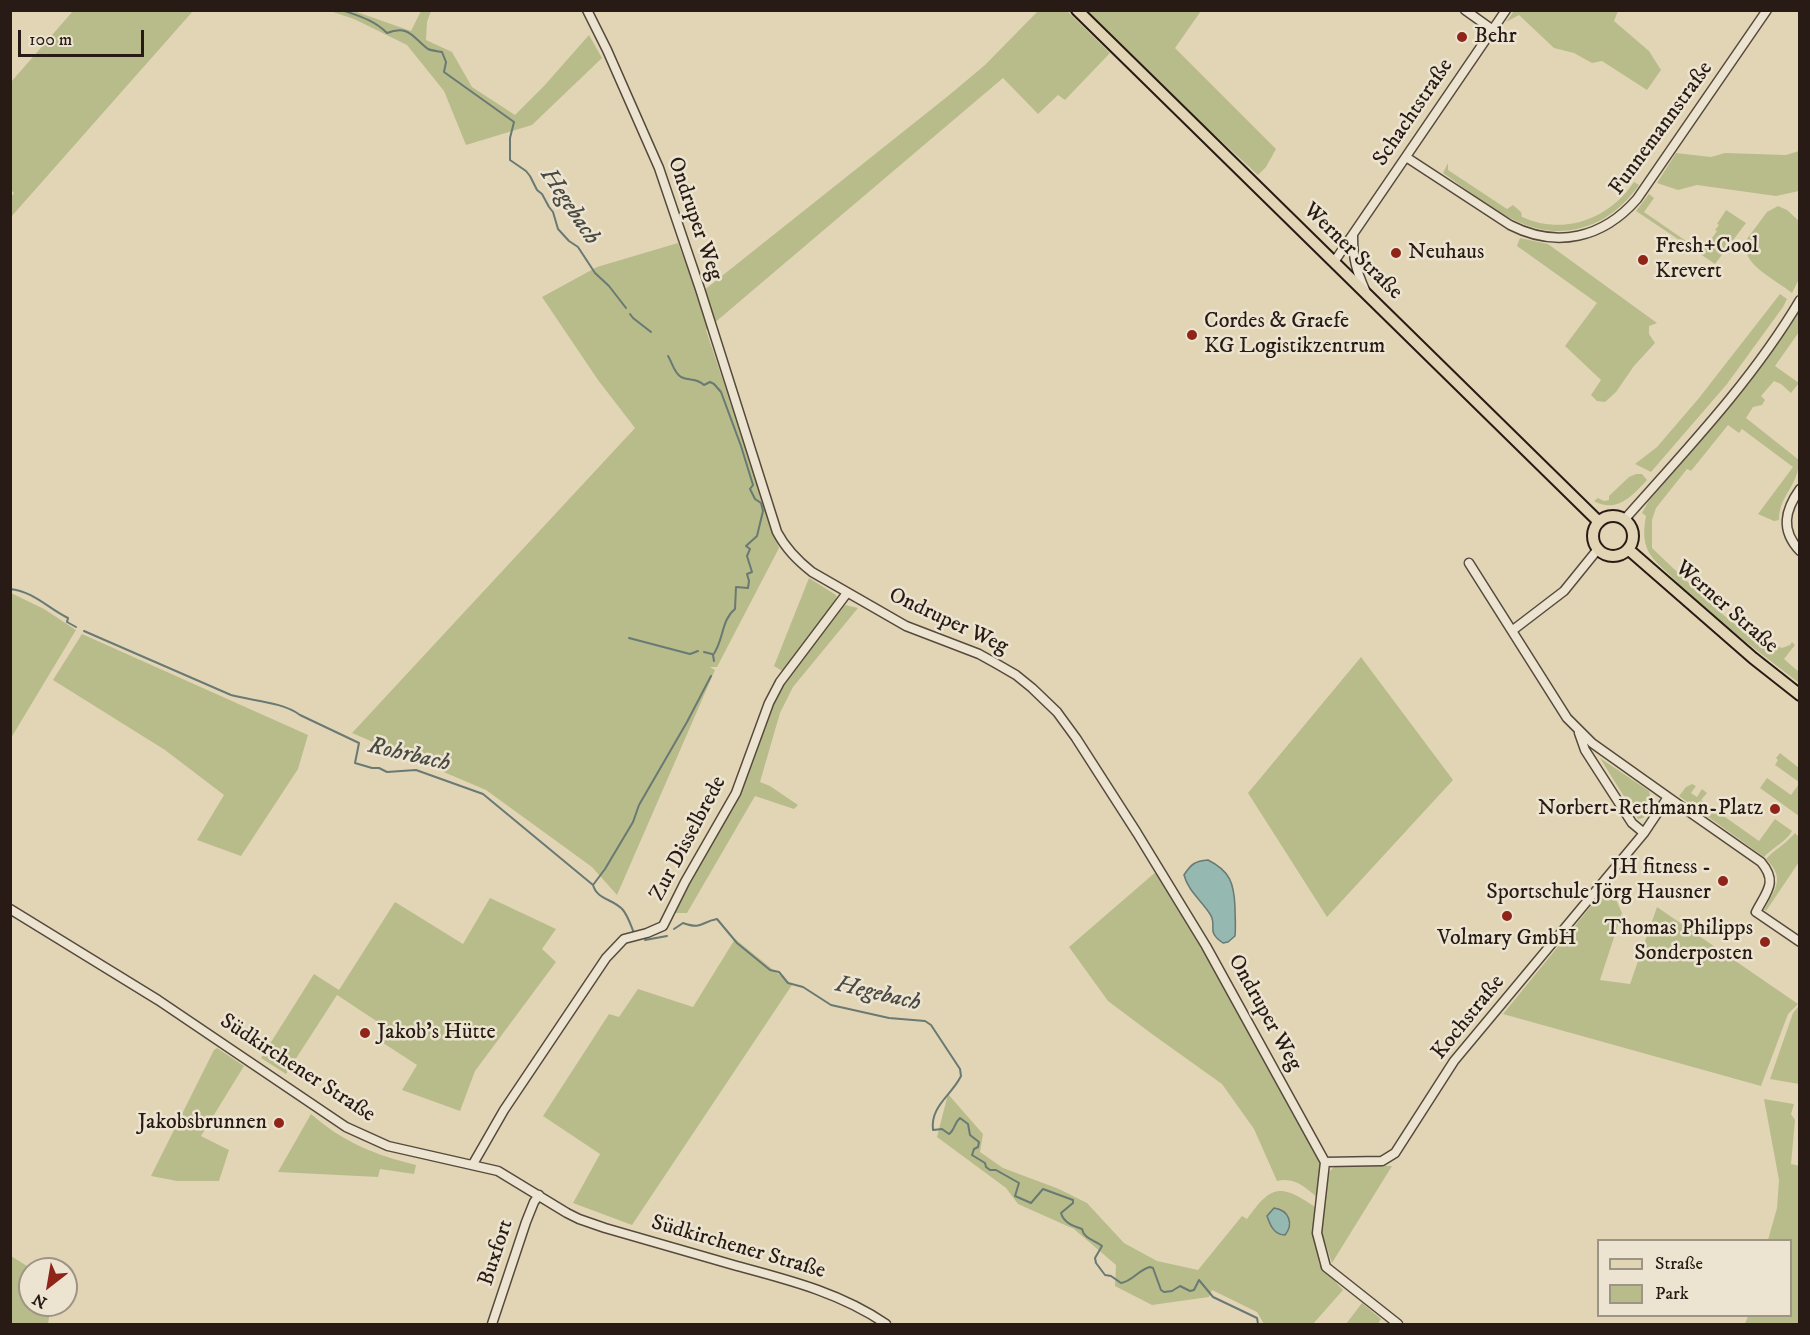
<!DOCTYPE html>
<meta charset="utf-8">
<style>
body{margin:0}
#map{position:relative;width:1810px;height:1335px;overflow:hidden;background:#e2d5b6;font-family:"IM FELL DW Pica",serif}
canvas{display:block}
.frame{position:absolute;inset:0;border:12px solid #281b15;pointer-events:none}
.legend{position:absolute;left:1597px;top:1239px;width:195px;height:78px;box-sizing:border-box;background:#ece4d0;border:2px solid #9e9485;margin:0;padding:8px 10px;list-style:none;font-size:18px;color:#281b15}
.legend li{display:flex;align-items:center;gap:12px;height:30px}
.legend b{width:30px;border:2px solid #9e9485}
.north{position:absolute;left:18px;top:1257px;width:60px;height:60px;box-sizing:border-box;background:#ece4d0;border:2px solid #9e9485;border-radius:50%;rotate:211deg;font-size:16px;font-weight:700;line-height:24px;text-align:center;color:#281b15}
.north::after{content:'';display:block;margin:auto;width:21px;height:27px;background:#8f2418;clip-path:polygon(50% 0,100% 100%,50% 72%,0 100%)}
.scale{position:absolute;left:18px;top:30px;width:126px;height:27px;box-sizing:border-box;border:3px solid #281b15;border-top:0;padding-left:8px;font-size:18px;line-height:21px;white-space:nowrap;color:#281b15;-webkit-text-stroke:4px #ece4d0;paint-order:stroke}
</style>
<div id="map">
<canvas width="1810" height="1335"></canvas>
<div class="frame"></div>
<ul class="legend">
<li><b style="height:8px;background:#e2d5b6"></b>Straße</li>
<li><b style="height:16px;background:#b8bc8a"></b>Park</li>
</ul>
<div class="north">N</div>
<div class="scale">100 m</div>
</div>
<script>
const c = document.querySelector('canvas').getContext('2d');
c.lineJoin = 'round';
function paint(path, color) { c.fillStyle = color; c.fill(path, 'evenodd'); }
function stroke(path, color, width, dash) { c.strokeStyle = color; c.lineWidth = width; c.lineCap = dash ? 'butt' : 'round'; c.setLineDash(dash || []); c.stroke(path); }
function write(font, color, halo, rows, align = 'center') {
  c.font = font + ' "IM FELL DW Pica",serif'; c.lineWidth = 5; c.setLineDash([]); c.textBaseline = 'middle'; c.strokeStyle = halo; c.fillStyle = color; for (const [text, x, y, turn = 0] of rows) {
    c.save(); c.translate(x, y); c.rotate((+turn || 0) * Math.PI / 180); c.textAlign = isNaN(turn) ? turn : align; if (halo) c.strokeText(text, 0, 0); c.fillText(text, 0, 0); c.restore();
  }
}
const green = new Path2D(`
 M73 11H193L11 217V197L14 193 10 189 11 82Z
 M330 11H354L411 31 421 11H431L427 22 426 40 452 52 472 87 515 115 544 86 589 35 602 58 532 125 466 145 444 91 407 45 354 19Z
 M1038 11H1067L1110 53 1065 100 1058 95 1038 114 1003 78 706 330 779 548 717 667H710L715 670 617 895 592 867 486 790 352 733 635 428 598 380 542 297 597 267 678 243 698 295 948 96 985 65Z
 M1088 11H1201L1175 48 1276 149 1266 167 1258 175 1195 117Z
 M1514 11H1618L1614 21 1649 51 1661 70 1647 90 1602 61 1592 63 1574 53 1554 48 1519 15 1506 22Z
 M1799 151V191L1776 196 1697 185 1678 190 1657 183 1676 153 1711 157 1725 153 1786 155Z
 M1448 163V170L1507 209 1513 205 1521 212 1522 217C1564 236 1609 219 1634 182L1639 185C1612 224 1567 243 1521 223 1493 212 1468 190 1443 173Z
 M1649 194 1654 198 1644 212 1702 252 1717 231 1715 230 1719 225 1717 224 1726 210 1746 223 1715 264 1636 211Z
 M1778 206 1787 210 1799 221V279L1792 293C1775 279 1745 267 1744 243L1767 212Z
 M1520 238 1548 244 1657 323 1649 326V334L1655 343 1634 366 1616 392 1605 402 1597 401 1591 395 1601 380 1565 346 1597 303 1517 246Z
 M1780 294 1787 299 1783 307 1727 384 1651 472 1635 464 1657 447 1699 398Z
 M1799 309V332L1775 366 1799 383 1791 393 1781 384 1774 381 1761 396 1765 400 1762 405 1753 407 1746 418 1799 460C1799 486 1779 495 1779 520L1774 521 1758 514 1793 467 1742 429 1739 433 1728 425 1691 471 1687 469 1656 508 1652 520V548L1716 609 1766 649 1774 641H1776L1774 645 1782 648 1790 645 1792 642 1795 645 1784 659 1799 672V683L1733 632 1679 587 1677 582C1653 558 1639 553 1646 516L1642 513 1648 502C1701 440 1758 380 1799 309Z
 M1636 474H1642L1647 480C1633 495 1617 514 1594 501L1598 498 1604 501 1609 500V496L1629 477Z
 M809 578 836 595 838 603 784 672 774 666Z
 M11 593 44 609 76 630 11 738Z
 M845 605 858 608 793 687 780 713 760 782 770 786 798 805 794 809 755 796 687 913H674L739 794 771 707 783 684Z
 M82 634 308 735 298 769 241 856 197 840 224 795 165 750 53 680Z
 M1361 657 1453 780 1327 917 1248 793Z
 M1780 753 1799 768V782L1775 765 1778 760 1776 758Z
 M1600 758 1649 791C1652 802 1652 818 1638 819Z
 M1767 778 1791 795 1799 784V816L1760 788Z
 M1692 784 1696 786 1691 793 1697 797 1702 789 1707 793 1701 800 1759 841 1775 819 1792 831C1785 843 1773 847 1764 857L1679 796 1686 787Z
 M1795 833 1799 837V862L1766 911 1764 910C1775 888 1786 879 1766 859 1775 849 1786 844 1795 833Z
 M1158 870 1321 1162 1317 1197C1304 1187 1295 1177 1277 1181L1254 1129 1222 1084 1152 1034 1108 1001 1069 947Z
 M1609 884 1622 913 1600 980 1630 984 1657 907 1798 1004 1788 1014 1761 1086 1503 1014Z
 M490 898 556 929 542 949 556 962 475 1071 460 1111 402 1090 417 1065 377 1039 384 1026 337 995 286 1074 261 1058 314 974 339 990 395 902 463 944Z
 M735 939 792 985 632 1225 573 1203 600 1154 543 1116 609 1014 619 1017 638 989 693 1007Z
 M1798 1007 1799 1084 1770 1079 1793 1013Z
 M217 1048 244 1066 201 1136 229 1150 219 1181H177L151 1176 214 1050Z
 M948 1094 983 1134 980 1152 1003 1168 1059 1189 1087 1203 1124 1243 1157 1261 1198 1270 1242 1216 1247 1219C1271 1185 1280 1183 1315 1207L1313 1230 1319 1264 1343 1290 1313 1324H1264L1257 1312 1212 1290 1209 1297 1152 1305 1115 1286 1116 1265 1074 1229 1018 1204 1006 1188 937 1137Z
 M1764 1099 1794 1104 1791 1114 1795 1120 1791 1164 1800 1166 1799 1324H1745L1748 1316H1790V1240H1768L1777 1208 1779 1180Z
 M311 1114C343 1142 375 1155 416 1165L414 1174 380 1169 378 1177 278 1172Z
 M1336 1165 1392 1166 1332 1263 1321 1231 1327 1174Z
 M11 1256 32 1269H30V1305H51L48 1324H11Z
 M1362 1303 1381 1319 1378 1324H1346Z`);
const water = new Path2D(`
 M1208 860C1230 871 1234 883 1235 907 1235 917 1236 926 1235 936L1228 942 1223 943C1205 931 1218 926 1210 914 1202 901 1188 891 1184 875 1191 864 1195 861 1208 860Z
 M1274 1208C1289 1210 1294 1224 1285 1235 1274 1235 1270 1225 1267 1216Z`);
const stream = new Path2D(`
 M342 10C359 16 374 20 387 33 409 24 413 38 428 49 432 51 438 51 442 52L446 62 444 72 514 122 510 138V160L526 171 530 176 537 190 542 194 549 207 553 212 558 229 569 241 578 247 595 273 609 286 626 308
 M630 314 633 318 651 332
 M668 356C672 362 674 373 681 377 689 381 697 378 704 385L710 382 714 384 721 392 741 446 753 485 750 489 755 499 761 503 763 511 757 536 746 546 750 549 747 556 752 572 747 574 749 581 748 588 736 587 735 609C721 620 724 640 713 655L714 661
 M10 589C33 591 49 609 68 618L67 622 76 627
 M84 631 231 695C253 701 283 702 300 715L359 743 355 763 372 768H379L387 772 416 770 483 794 593 885
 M629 638 690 654 698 651
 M704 652 712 654
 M674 929 683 923C703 930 700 922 717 919L737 943 770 970 779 972 788 983 803 987 831 1005 889 1018 925 1021 931 1025 960 1069 961 1076C952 1095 930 1106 933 1130L942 1129 949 1134C955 1130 954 1123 960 1118L968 1124 970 1135 979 1142 978 1147 974 1149 972 1155 985 1163 986 1167 990 1170H996L1019 1183 1015 1196 1031 1203 1043 1189 1073 1200V1203L1061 1213C1064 1223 1073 1226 1082 1229 1084 1239 1095 1240 1102 1246L1095 1258 1096 1263 1105 1275 1111 1276 1121 1283C1133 1281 1138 1270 1150 1267L1153 1268 1161 1290 1164 1292 1172 1291 1180 1286 1190 1291 1194 1290 1199 1280 1213 1297 1257 1318 1258 1324
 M634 933C631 926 628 916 623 910 614 899 597 900 593 885L605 869 633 822 639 805 687 722 711 676
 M645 940 667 936`);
const minor = new Path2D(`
 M587 10 607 50 659 168 700 289 777 532C786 549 797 560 812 572L906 626 979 654 997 664 1016 675 1032 688 1057 712 1076 738 1137 833 1206 946 1325 1162 1317 1233 1326 1267 1398 1324
 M1465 10 1493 30
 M1406 157 1510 225C1557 249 1603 238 1637 199L1767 10
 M1353 236C1353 258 1356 270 1365 290
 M1334 262 1506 10
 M1800 489C1785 510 1780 530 1800 551
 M1624 520C1686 450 1752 381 1800 300
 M1469 563 1567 718 1592 743 1668 797
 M1513 630 1564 591 1598 549
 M1579 733 1585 750 1632 823 1644 833
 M10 909 158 1000 346 1127 388 1146 498 1171 567 1213 579 1219 605 1228C649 1241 693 1253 737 1266 789 1280 841 1293 886 1324
 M1325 1162 1382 1161 1395 1153 1454 1061 1644 833 1668 797 1761 862C1778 882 1767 891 1756 912L1800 942
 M473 1164 504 1110 606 958 624 939 647 933 663 926 685 882 736 793 769 703 780 682 847 593
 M492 1324 526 1222 534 1202 539 1195`);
const major = new Path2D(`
 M1077 10 1599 522
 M1593 536a20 20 0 1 1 40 0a20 20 0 1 1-40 0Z
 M1628 549 1753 658 1800 695`);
const markers = [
 [1462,37,6,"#8f2418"],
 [1396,253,6,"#8f2418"],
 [1643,260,6,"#8f2418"],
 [1192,335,6,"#8f2418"],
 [1775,809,6,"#8f2418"],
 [1723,881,6,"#8f2418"],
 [1507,916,6,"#8f2418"],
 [1765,942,6,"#8f2418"],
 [365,1033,6,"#8f2418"],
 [279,1123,6,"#8f2418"]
];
const poiNames = [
 ["Behr",1474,37],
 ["Fresh+Cool",1655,247],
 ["Krevert",1655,272],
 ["Neuhaus",1408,253],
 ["Cordes & Graefe",1204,322],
 ["KG Logistikzentrum",1204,347],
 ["Norbert-Rethmann-Platz",1763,809,"right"],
 ["JH fitness -",1711,868,"right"],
 ["Sportschule Jörg Hausner",1711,893,"right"],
 ["Thomas Philipps",1753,929,"right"],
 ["Sonderposten",1753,954,"right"],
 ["Volmary GmbH",1507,939,"center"],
 ["Jakob's Hütte",377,1033],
 ["Jakobsbrunnen",267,1123,"right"]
];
const streetNames = [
 ["Schachtstraße",1414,113,-56],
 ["Funnemannstraße",1662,129,-54],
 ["Ondruper Weg",694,219,71],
 ["Werner Straße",1352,252,44],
 ["Werner Straße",1726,608,41],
 ["Ondruper Weg",948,622,25],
 ["Zur Disselbrede",689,839,-62],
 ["Ondruper Weg",1264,1013,61],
 ["Kochstraße",1469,1018,-51],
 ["Südkirchener Straße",297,1069,33],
 ["Südkirchener Straße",738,1248,16],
 ["Buxfort",497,1253,-72]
];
const waterNames = [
 ["Hegebach",569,207,56],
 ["Rohrbach",409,756,13],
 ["Hegebach",878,995,13]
];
paint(green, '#b8bc8a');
paint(water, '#95b8b1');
stroke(water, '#697973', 1.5);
stroke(stream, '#697973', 2);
stroke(minor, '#564a3d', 11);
stroke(major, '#281b15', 14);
stroke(minor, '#ece4d0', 8);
stroke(major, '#e2d5b6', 10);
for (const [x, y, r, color] of markers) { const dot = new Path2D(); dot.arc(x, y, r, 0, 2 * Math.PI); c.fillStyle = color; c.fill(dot); stroke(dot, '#ece4d0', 2); }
write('22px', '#281b15', '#ece4d0', poiNames, 'left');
write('22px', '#281b15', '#ece4d0', streetNames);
write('italic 24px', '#494a44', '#ece4d0', waterNames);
</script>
